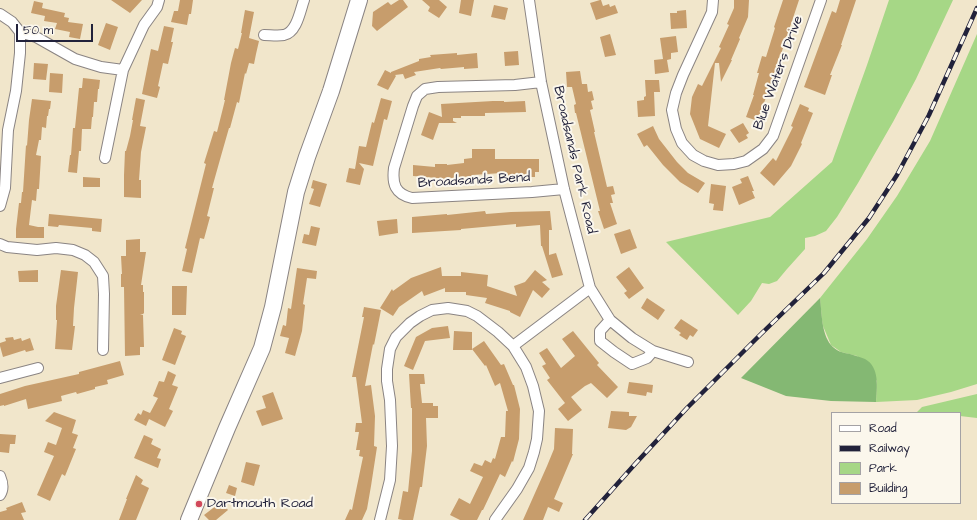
<!DOCTYPE html>
<style>
body{margin:0}
#map{position:relative;width:977px;height:520px;overflow:hidden;background:#f1e6cb;font-family:"Architects Daughter",sans-serif}
canvas{display:block}
.legend{position:absolute;left:831px;top:412px;width:130px;height:92px;box-sizing:border-box;background:#fbf7ec;border:1px solid #a4a2a5;margin:0;padding:5px 7px;list-style:none;font-size:12px;color:#22223b}
.legend li{display:flex;align-items:center;gap:8px;height:20px}
.legend b{width:20px;border:1px solid #a4a2a5}
.scale{position:absolute;left:16px;top:24px;width:77px;height:18px;box-sizing:border-box;border:2px solid #22223b;border-top:0;padding-left:5px;font-size:12px;line-height:14px;white-space:nowrap;color:#22223b;-webkit-text-stroke:3px #fbf7ec;paint-order:stroke}
</style>
<div id="map">
<canvas width="977" height="520"></canvas>
<ul class="legend">
<li><b style="height:5px;background:#fff"></b>Road</li>
<li><b style="height:5px;background:#22223b"></b>Railway</li>
<li><b style="height:11px;background:#a6d786"></b>Park</li>
<li><b style="height:11px;background:#c79d6c"></b>Building</li>
</ul>
<div class="scale">50 m</div>
</div>
<script>
const c = document.querySelector('canvas').getContext('2d');
c.lineJoin = 'round';
function paint(path, color) { c.fillStyle = color; c.fill(path, 'evenodd'); }
function stroke(path, color, width, dash) { c.strokeStyle = color; c.lineWidth = width; c.lineCap = dash ? 'butt' : 'round'; c.setLineDash(dash || []); c.stroke(path); }
function write(font, color, halo, rows, align = 'center') {
  c.font = font + ' "Architects Daughter",sans-serif'; c.lineWidth = 4; c.setLineDash([]); c.textBaseline = 'middle'; c.strokeStyle = halo; c.fillStyle = color; for (const [text, x, y, turn = 0] of rows) {
    c.save(); c.translate(x, y); c.rotate((+turn || 0) * Math.PI / 180); c.textAlign = isNaN(turn) ? turn : align; if (halo) c.strokeText(text, 0, 0); c.fillText(text, 0, 0); c.restore();
  }
}
const green = new Path2D(`
 M889 0H953L916 79 893 122 858 183 837 217 826 231 815 236 805 238V249L787 269 777 281 769 284 762 283 751 301 738 315 666 242 770 217 832 162 867 65Z
 M977 34V384L951 392 917 400 876 402 877 381 857 356 841 352 831 345 823 326 822 320 820 298 867 239 897 196 930 141Z
 M977 394V418L960 416V413H929L917 412 922 407Z`);
const forest = new Path2D(`
 M820 298C822 312 821 333 831 345 836 351 843 353 850 354 855 356 861 357 865 359 880 367 877 388 876 402L831 401 786 396 741 378Z`);
const building = new Path2D(`
 M111 0H142L130 13Z
 M180 0H193L191 14H189L187 25 171 22 174 11H178Z
 M399 0H403L408 7 377 31 372 26 373 12 388 2 391 5Z
 M422 0H439L447 7 439 18 428 11 430 7Z
 M461 0H474L471 16 459 13Z
 M600 0H601L603 6 609 4 610 7 615 5 618 13 596 20 590 3Z
 M734 0H749L748 17 739 38 740 39 731 60H732L721 82 719 63H715L708 126 726 134 719 148 700 139 690 114 692 97 698 84 702 86 721 48 719 47 729 25 727 24 734 8Z
 M783 0H799L781 54H780L772 82H773L770 92 768 91 758 121 746 117 754 95H753L759 73H757L762 56 766 57 775 28 774 27Z
 M840 0H856L841 45H842L830 75H832L825 95 804 87 832 11 836 13Z
 M34 1 43 3 42 8 65 13 64 17 69 18 68 22 83 24 80 39 69 37 70 32 55 29 57 23 44 21 45 16 31 13Z
 M494 5 508 8 505 20 491 17Z
 M245 10 254 12 249 38 259 41 256 54 254 64 249 63 246 74 245 73 239 103 237 102 230 128H229L221 156 212 188H214L207 216 210 217 204 239 200 238 192 273 182 271 187 249 185 248 206 164 204 163 214 131 217 132 225 100H224L231 63 235 48 238 49 242 33H241Z
 M686 10 687 28 671 29 670 13H677V11Z
 M106 23 118 27 110 50 98 45Z
 M164 26 174 28 171 42H173L168 64 163 63 158 86 160 87 157 98 142 94 151 49 158 51Z
 M610 34 616 55 605 57 600 37Z
 M676 36 678 52 671 53V59L667 60 669 72 655 74 654 60 663 59 660 38Z
 M518 51 519 65 505 66 504 52Z
 M457 53V55L477 53 478 68 464 69V67L441 69 440 68 414 72 416 75 405 79 403 74 395 75 396 76 388 90 377 85 385 70 391 73V72L419 61V59L431 57 430 55Z
 M34 63 48 64 46 80 33 79Z
 M580 71 582 84H587L588 92 592 91 594 100 591 101 593 109 590 110 595 132H594L607 187 613 186 615 194 611 195 613 203H610L617 224 604 229 598 211H600L576 113H575L574 105 576 104 572 87H567L566 72Z
 M50 73 63 74 62 93 49 92Z
 M83 78 100 80 99 89H98L97 102H94L93 117H92L91 129H82L81 151H79L77 173 68 172 70 155H71L73 128H80H75L79 88H82Z
 M645 80H659L660 92H654L655 116 638 117 637 101 644 100V97L646 96Z
 M136 98 145 100 140 126 146 127 141 152 139 180H141V198L124 197V175L125 151H126L130 136 133 120H132Z
 M381 98 392 101 387 120 384 119 373 166 359 163 364 169 360 185 346 182 349 168 355 169 359 146 366 147 372 122 374 123Z
 M32 99 51 101 50 109H49L48 116H47L46 128 42 127 41 140H39L36 155 41 156 39 189H37L36 201 32 200 29 225 38 227H44V238H16V229L19 203H21L22 192H23L26 145 27 146 29 120Z
 M493 101H504V102L525 101 526 112 485 113V116H461V118H453V121L457 123H439L433 140 421 135 429 112 442 117 441 104Z
 M800 104 809 108 808 111 813 113 801 143 802 144 791 166 774 186 760 173 773 158 776 161 793 127 791 126Z
 M743 123 749 133 746 135 748 138 739 143 730 130Z
 M653 126 659 139 677 162 688 173 705 183 698 193 680 182 663 165 647 145 644 147 637 134Z
 M472 149H495V159H539V172H535V177H521V175L502 176V173L472 175 473 176 451 178V180H438V178L413 176V165L435 167V164H447V165L464 163V159L472 158Z
 M748 176 754 191H752L755 198 739 205 732 187 742 183 740 179Z
 M83 177 100 178V187H83Z
 M313 180 327 184 320 207 309 204 314 189 311 188Z
 M711 184 726 186 723 211 713 210 714 204 709 203Z
 M485 211 486 214 511 212 550 211 552 230H549V255L556 253 563 275 552 278 542 246H541L540 225 516 227V224L461 229V230L412 233V217L447 214V215Z
 M49 214 102 219 101 232 92 231V228L59 225 58 227 48 226Z
 M397 219 398 233 379 236 377 221Z
 M311 226 320 228 316 246 302 243 304 234 309 235Z
 M630 229 637 248 621 254 614 234Z
 M140 239V252H146L141 285H143V292H144V313L143 314H140L143 315 144 347H140V355L125 356 124 287H121V274H122L121 256H126V240Z
 M441 267 442 276H461V272L488 275 487 286 517 296 514 286 525 282 535 270 547 280 542 282 550 289 542 298 533 290 520 317 510 312V311L485 303 487 298 466 295V292H445V288L424 296 422 291 399 307 393 316 380 308 392 289 393 291 411 278Z
 M629 267 644 288 629 299 624 293 627 291 616 277Z
 M297 268 317 271 316 279 307 278 303 304 305 305 302 331 295 356 285 353 289 338 280 336 283 325 286 326 288 308 291 309Z
 M38 270V282H19L18 271Z
 M61 270 78 272 74 308 73 326H75L72 350 55 349 57 320H56V306Z
 M172 286H187L186 315H172Z
 M647 298 665 310 658 320 641 308Z
 M364 307 381 310 374 345 373 344 365 386 371 385 375 416 374 446 377 447 371 486 367 509 362 520H345L350 509 352 510 363 457 359 456 360 450H356L359 432H355L356 423H362L356 377H352L364 317H362Z
 M681 319 698 330 693 337 690 335 687 340 679 335 681 333 674 328Z
 M448 326 450 338 425 341 413 370 404 366 416 337 432 328Z
 M174 328 182 331 181 334 186 336 175 365 162 360Z
 M454 331 472 332V350H453Z
 M573 331 599 363 597 365 618 387 607 398 591 383 585 386 571 397 582 410 568 421 558 409 565 403 547 380 550 378 542 366 546 364 539 353 547 348 561 368 575 356 562 339Z
 M13 337 14 340 21 338 22 341 30 338 34 350 26 352 25 350 3 357 0 346V343L6 341 5 338Z
 M484 341 501 365 504 364 513 385H514L520 409 519 439 513 462 512 461 505 477 500 474 483 510H482L477 520H460L450 515 459 498 470 504 483 477 470 471 474 463 482 466 485 460 491 463 493 458 495 459 501 437H505L506 411H508L500 383 495 386 486 365 485 366 472 349Z
 M120 361 124 375 107 380 108 384 95 387V389L77 394 76 392 61 396 62 401 28 409 26 399 4 406V405L0 406V394L25 386 79 374V372Z
 M168 371 176 375 172 385 178 387 169 409 173 411 165 427 149 419 146 426 134 420 138 413 141 415 143 410 150 413 158 398 153 396 159 381 164 382Z
 M409 374H424L425 384H420L422 403H433V406H438V418H426L427 446 422 487H420L413 520H403L398 519 403 491 408 492 412 451V408H411Z
 M629 382 653 385 652 393 647 392 646 396 627 393Z
 M273 392 283 419 262 426 256 411 266 408 262 396Z
 M611 411 629 412V416H637L631 427 626 430 608 428Z
 M54 412 76 420 72 433 78 435 73 448 76 449 65 476 62 474 50 501 37 495 54 456 44 452 48 442 56 445 62 428 45 421Z
 M555 428 573 429 572 454H573L554 499 563 503 559 512 548 507 543 520H523L547 466 554 449Z
 M0 434 16 435 15 444H10L9 453 0 452Z
 M144 435 153 439 151 444 161 449 157 458 161 459 158 468 134 458Z
 M246 462 260 465 254 486 241 482Z
 M136 475 143 480 141 484 149 488 136 520H119L127 499H126Z
 M229 485 237 488 235 496 226 493Z
 M22 502 26 512 21 513 24 520H0V512L7 510 6 508Z
 M221 502 228 510 216 520H209L204 515Z`);
const minor = new Path2D(`
 M529 0 541 82 564 189 590 288 610 320 632 338 653 351 688 362
 M713 0 712 12 683 75 676 93 672 110 676 129 682 143 693 155 704 161 718 165 734 164 746 161 763 149 773 136 821 0
 M0 14 12 22 20 32V53L16 91 8 130 5 188 0 206
 M20 32 36 37 75 59 101 67 123 70 144 25 157 7 159 0
 M264 35C270 35 278 36 284 35 297 32 300 11 304 0
 M541 82 515 85 438 87 425 89 417 96 413 106 394 168C392 184 395 194 412 198L532 192 564 189
 M105 158 123 70
 M0 244 7 247 37 250 56 248 73 250 85 255 94 262 103 276 104 294 103 350
 M610 320 600 331V341L614 352 632 364 647 358 653 351
 M513 346 590 288
 M0 378 38 368
 M0 476C3 483 4 489 0 495
 M380 520 390 480 392 446 390 400 387 381V369L390 349 396 337 410 323 420 316 432 310 448 308 467 311 477 316 498 332 513 346 526 367 533 386 539 411 537 439 534 452 529 468 517 489 495 520`);
const primary = new Path2D(`
 M189 520 227 428 262 348 273 307 296 192 307 157 331 91 359 0`);
const rail = new Path2D(`
 M585 520 636 463 687 408 761 334 824 273 869 218 897 175 929 115 977 8`);
const markers = [
 [199,504,4,"#d1495b"]
];
const streetNames = [
 ["Blue Waters Drive",779,73,-70],
 ["Broadsands Park Road",574,160,77],
 ["Broadsands Bend",474,181,-3]
];
const poiNames = [
 ["Dartmouth Road",207,504]
];
paint(green, '#a6d786');
paint(forest, '#84b873');
paint(building, '#c79d6c');
stroke(minor, '#8a8483', 12);
stroke(primary, '#8a8483', 18);
stroke(minor, '#fff', 10);
stroke(primary, '#fff', 16);
stroke(rail, '#22223b', 4.5);
stroke(rail, '#fbf7ec', 3, [9]);
for (const [x, y, r, color] of markers) { const dot = new Path2D(); dot.arc(x, y, r, 0, 2 * Math.PI); c.fillStyle = color; c.fill(dot); stroke(dot, '#fbf7ec', 1.5); }
write('14px', '#22223b', '#fbf7ec', streetNames);
write('14px', '#22223b', '#fbf7ec', poiNames, 'left');
</script>
